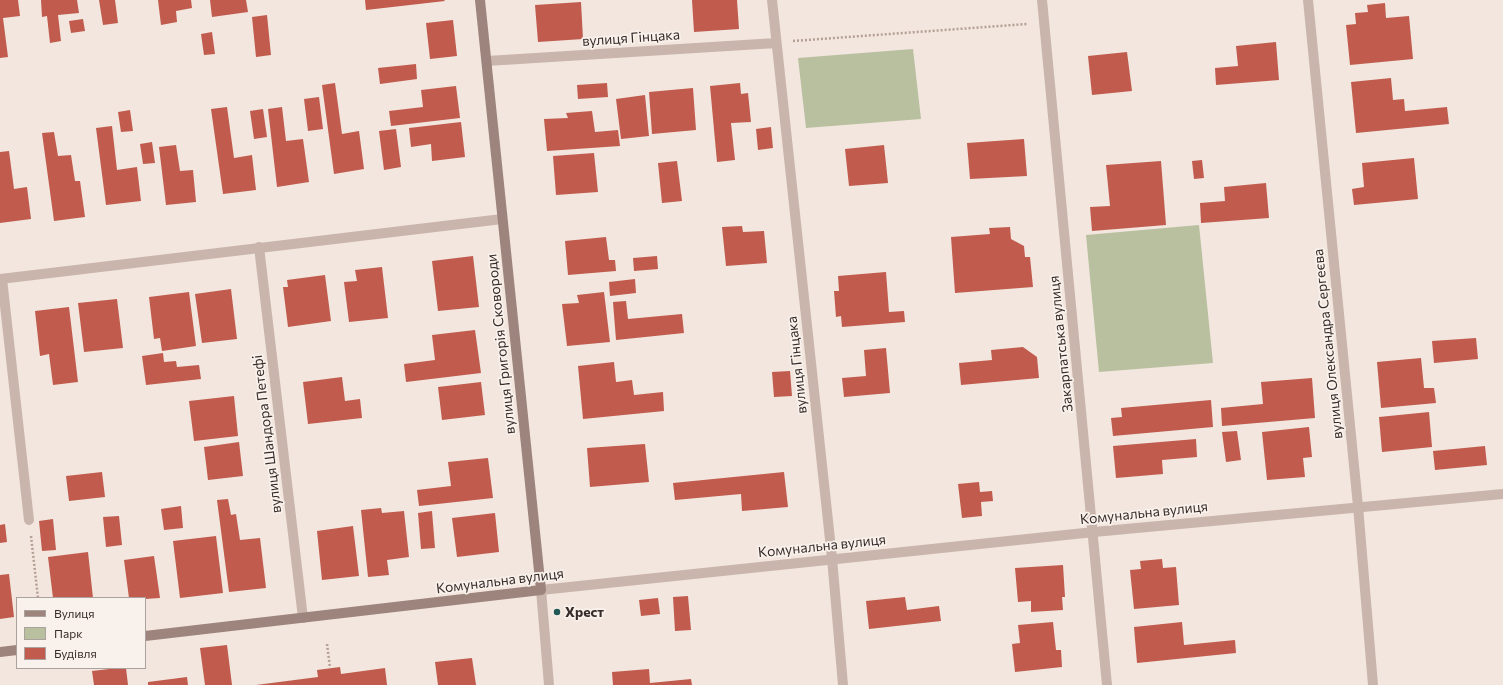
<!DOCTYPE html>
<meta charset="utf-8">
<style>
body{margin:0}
#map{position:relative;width:1503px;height:685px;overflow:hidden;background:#f2e6de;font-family:Commissioner,sans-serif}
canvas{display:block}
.legend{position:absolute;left:16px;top:597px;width:130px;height:72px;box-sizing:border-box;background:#f9f1eb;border:1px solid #aba29e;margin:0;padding:5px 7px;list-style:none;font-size:12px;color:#372c2a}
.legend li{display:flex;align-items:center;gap:8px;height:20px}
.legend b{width:20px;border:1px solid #aba29e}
</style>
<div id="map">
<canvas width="1503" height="685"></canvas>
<ul class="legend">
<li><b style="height:5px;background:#9d847c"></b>Вулиця</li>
<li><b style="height:11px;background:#b9c09f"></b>Парк</li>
<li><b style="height:11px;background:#c05b4d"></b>Будівля</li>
</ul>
</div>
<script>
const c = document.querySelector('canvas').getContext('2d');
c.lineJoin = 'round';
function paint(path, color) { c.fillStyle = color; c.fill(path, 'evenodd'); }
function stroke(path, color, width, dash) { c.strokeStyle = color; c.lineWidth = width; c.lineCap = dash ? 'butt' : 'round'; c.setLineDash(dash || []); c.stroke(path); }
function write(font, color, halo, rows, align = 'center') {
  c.font = font + ' Commissioner,sans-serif'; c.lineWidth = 3.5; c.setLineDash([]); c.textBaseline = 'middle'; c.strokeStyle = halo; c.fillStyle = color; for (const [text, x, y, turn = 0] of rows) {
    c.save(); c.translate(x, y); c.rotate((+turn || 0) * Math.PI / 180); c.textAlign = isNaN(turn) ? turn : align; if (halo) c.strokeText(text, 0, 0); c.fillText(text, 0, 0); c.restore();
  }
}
const green = new Path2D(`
 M913 49 921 119 806 128 798 58Z
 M1199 225 1213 363 1099 372 1086 235Z`);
const building = new Path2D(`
 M0 0H18L20 16 3 18 8 57 0 58Z
 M41 0H77L79 13 58 15 61 41 50 43 47 16 42 17Z
 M99 0H115L118 23 103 25Z
 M158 0H191L192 8 176 11 177 22 161 25Z
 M210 0H246L248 12 212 17Z
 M365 0H444L445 1 366 10Z
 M692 0H737L739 29 694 32Z
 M581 2 583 39 538 42 535 5Z
 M1385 3 1386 18 1409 16 1413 59 1350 65 1346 25 1356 24 1355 13 1368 12 1367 5Z
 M267 15 271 55 256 57 252 17Z
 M83 19 85 31 71 33 69 21Z
 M453 20 457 56 430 59 426 23Z
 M212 32 215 54 204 55 201 34Z
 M1276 42 1279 80 1216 85 1215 68 1238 66 1236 46Z
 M1127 52 1132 91 1092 95 1088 56Z
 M416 64 417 79 380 84 378 68Z
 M1391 78 1393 100 1404 99 1405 111 1447 107 1449 124 1356 133 1351 82Z
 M335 83 342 134 359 131 364 169 334 174 322 85Z
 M607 83 608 97 578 99 577 85Z
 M740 83 741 94 748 93 751 122 731 123 735 160 717 162 710 86Z
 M456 86 460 118 391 126 389 111 423 107 421 90Z
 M693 88 696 130 652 134 649 92Z
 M645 95 649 136 621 139 616 99Z
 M319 97 323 129 308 131 304 99Z
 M227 107 234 158 252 155 256 190 223 194 211 109Z
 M282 107 286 141 303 139 309 182 277 187 268 109Z
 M263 109 267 137 254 139 250 111Z
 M130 110 133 131 121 132 118 112Z
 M592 111 595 132 618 130 620 146 547 151 544 119 568 118 566 113Z
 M461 122 465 157 432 161 431 144 411 147 409 128Z
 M112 126 117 170 137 167 141 201 106 205 96 128Z
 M771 127 773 148 758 150 756 129Z
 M396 129 401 167 384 170 379 131Z
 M54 132 58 156 71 155 75 181H80L85 217 54 221 42 133Z
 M1024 139 1027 176 970 179 967 143Z
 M152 142 155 163 143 164 140 144Z
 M176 145 180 171 193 170 196 202 166 205 159 147Z
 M884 145 888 183 849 186 845 149Z
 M9 151 14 189 27 187 31 219 0 223V152Z
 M594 153 598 192 556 195 553 156Z
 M1414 158 1418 199 1354 205 1352 189 1364 187 1362 163Z
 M1202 160 1204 178 1194 179 1192 161Z
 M677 161 682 201 662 203 658 163Z
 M1161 161 1166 225 1092 231 1090 207 1110 206 1106 165Z
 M1266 183 1269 218 1201 223 1200 203 1225 201 1224 187Z
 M742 226 743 232 764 231 767 263 726 266 722 227Z
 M1010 227 1011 239 1024 246 1025 257H1030L1033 287 955 293 951 237 990 234 989 228Z
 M606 237 609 260H615L616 271 568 275 565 241Z
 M473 256 479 307 438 311 432 261Z
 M657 256 658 269 634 271 633 258Z
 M382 267 388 318 349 322 344 282 357 281 355 270Z
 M886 272 889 312 904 311 905 322 842 327 841 316 836 317 834 291H839L838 276Z
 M325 275 331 321 288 327 283 287H288L287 280Z
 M635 279 636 293 610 296 609 282Z
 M231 289 237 339 202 343 195 294Z
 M189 292 196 346 162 351 160 338 154 339 149 297Z
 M604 292 610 342 567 346 562 304 579 303 577 295Z
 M117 299 123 348 84 352 78 303Z
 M626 301 628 319 682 314 684 333 616 340 613 302Z
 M69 307 78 382 53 385 49 354 40 356 35 311Z
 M475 330 481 373 406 382 404 364 435 360 432 335Z
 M1476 338 1478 359 1434 363 1432 341Z
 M1023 347 1037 357 1039 378 961 385 959 363 992 360 991 350Z
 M886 348 890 393 844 397 842 378 866 376 864 350Z
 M163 353 164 362 176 361 177 367 199 365 201 379 146 385 142 356Z
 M1421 358 1424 388H1434L1436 403 1381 408 1377 362Z
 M614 362 616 382 632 380 634 395 663 392 664 411 583 419 578 366Z
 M790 371 792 396 774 397 772 372Z
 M342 377 345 401 360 399 362 418 308 424 303 382Z
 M1312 378 1315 418 1222 426 1221 408 1263 404 1261 382Z
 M481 382 485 415 442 420 438 387Z
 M234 396 238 436 194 441 189 401Z
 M1211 400 1213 427 1113 436 1111 418 1122 417 1121 408Z
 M1429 412 1432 447 1382 452 1379 417Z
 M1309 427 1312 457 1303 458 1305 477 1267 480 1262 432Z
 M1237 431 1241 460 1226 462 1222 432Z
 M1196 439 1197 457 1162 460 1163 474 1116 478 1113 446Z
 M239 442 243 476 208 480 204 447Z
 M645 444 649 482 590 487 587 448Z
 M1485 446 1487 465 1435 470 1433 451Z
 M488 458 493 498 419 506 417 490 451 486 448 462Z
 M102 472 105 497 69 501 66 476Z
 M784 472 788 507 742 511 741 494 675 500 673 483Z
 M979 482 980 492 992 491 993 501 981 502 982 516 962 518 958 484Z
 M228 499 231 515 236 514 240 540 260 538 266 588 229 592 217 500Z
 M181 506 183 528 164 530 161 509Z
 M381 508 382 513 404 511 409 557 387 560 389 575 368 577 361 510Z
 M432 511 435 548 421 549 418 513Z
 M495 513 499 552 457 557 452 518Z
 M119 516 122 545 106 547 103 517Z
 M53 519 56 550 42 551 39 521Z
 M5 524 7 542 0 543V525Z
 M353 526 359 576 322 580 317 531Z
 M216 536 223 593 180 598 173 541Z
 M88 552 93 598H53L48 557Z
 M154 556 160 598 145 599V598H129L124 560Z
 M1162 559 1163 568 1176 567 1179 605 1134 609 1130 570 1141 569 1140 561Z
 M1063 565 1065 597H1062L1063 610 1031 612V601L1018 602 1015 568Z
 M9 574 14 617 0 619V575Z
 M688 596 691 630 675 631 673 597Z
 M905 597 907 610 939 606 941 621 869 629 866 601Z
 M658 598 660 614 641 616 639 600Z
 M1053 622 1056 650H1061L1062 667 1015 672 1012 644 1020 643 1018 625Z
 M1182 622 1184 645 1235 640 1236 653 1137 663 1134 627Z
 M227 645 232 685H205L200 648Z
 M472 658 476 685H438L435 662Z
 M340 667 341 674 385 668 387 685H256L318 677 317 670Z
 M118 668H126L128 685H94L92 671Z
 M649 669 650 683 691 679 692 685H613L612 672Z
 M187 677 188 685H148V682Z`);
const path = new Path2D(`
 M793 41 1027 24
 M31 536 38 598
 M327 644 330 668`);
const lane = new Path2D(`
 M259 247 303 618
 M2 279 29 520`);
const street = new Path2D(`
 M772 0 832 558 843 685
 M1042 0 1107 685
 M1308 0 1358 506 1373 685
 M487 61 776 43
 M0 279 502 219
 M549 685 541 590 1094 532 1503 494`);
const secondary = new Path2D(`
 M145 636 541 590 480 0
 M0 652 17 650`);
const markers = [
 [557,612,4,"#215754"]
];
const streetNames = [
 ["вулиця Гінцака",631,38,-4],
 ["вулиця Григорія Сковороди",501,344,-96],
 ["Закарпатська вулиця",1061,344,-96],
 ["вулиця Олександра Сергеєва",1328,344,-96],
 ["вулиця Гінцака",797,365,-96],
 ["вулиця Шандора Петефі",267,434,-97],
 ["Комунальна вулиця",1144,513,-6],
 ["Комунальна вулиця",822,546,-6],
 ["Комунальна вулиця",500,581,-7]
];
const poiNames = [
 ["Хрест",565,612]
];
paint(green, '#b9c09f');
paint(building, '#c05b4d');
stroke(path, '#b59f95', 2.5, [2, 2]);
stroke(lane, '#c9b5ab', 10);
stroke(street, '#c9b5ab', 10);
stroke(secondary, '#9d847c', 10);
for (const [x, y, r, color] of markers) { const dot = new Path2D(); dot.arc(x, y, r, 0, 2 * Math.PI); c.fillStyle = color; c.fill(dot); stroke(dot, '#f9f1eb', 1.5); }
write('14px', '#372c2a', '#f9f1eb', streetNames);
write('bold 14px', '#372c2a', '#f9f1eb', poiNames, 'left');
</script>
